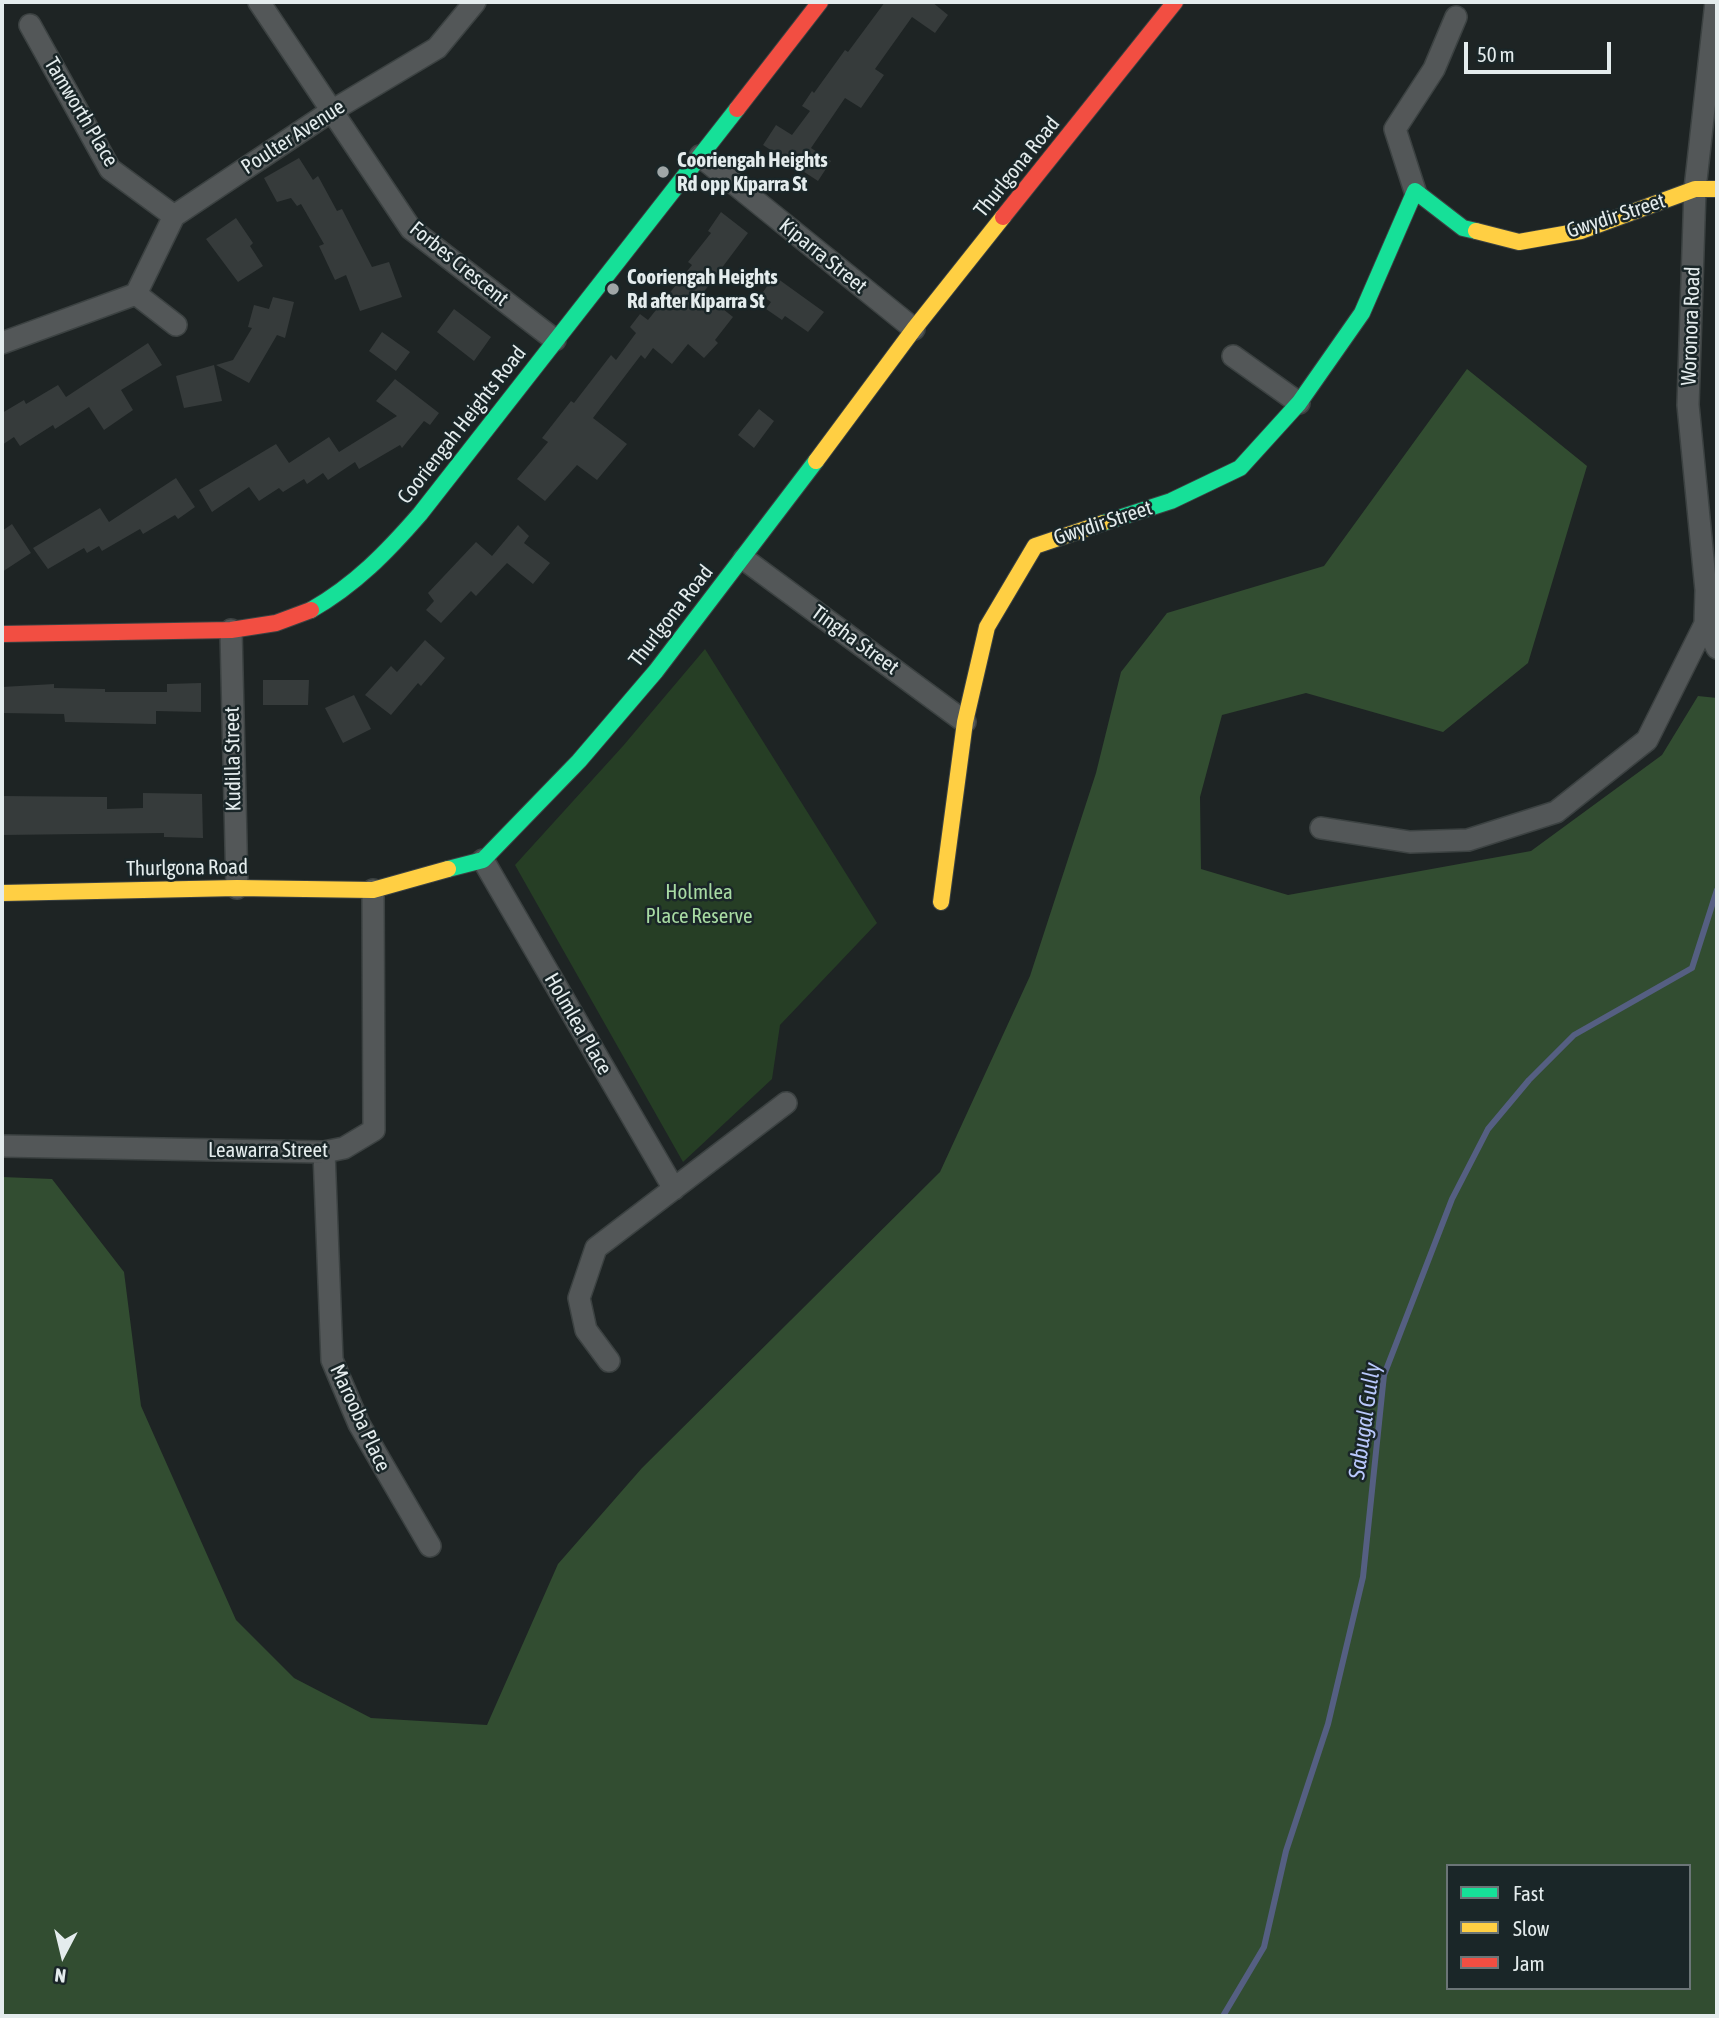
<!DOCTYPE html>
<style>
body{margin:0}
#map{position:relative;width:1719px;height:2018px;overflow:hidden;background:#1e2424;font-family:"Asap Condensed",sans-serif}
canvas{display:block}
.frame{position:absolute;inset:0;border:4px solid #e4eced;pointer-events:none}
.legend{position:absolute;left:1446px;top:1864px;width:245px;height:126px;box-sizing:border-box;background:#1a2628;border:2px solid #6b7577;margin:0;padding:9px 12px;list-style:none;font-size:21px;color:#e4eced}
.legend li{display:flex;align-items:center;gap:14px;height:35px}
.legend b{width:35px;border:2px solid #6b7577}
.north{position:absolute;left:28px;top:1920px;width:70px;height:70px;-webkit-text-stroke:5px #1a2628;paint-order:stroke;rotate:187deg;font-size:19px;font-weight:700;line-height:28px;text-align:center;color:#e4eced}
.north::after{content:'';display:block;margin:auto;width:24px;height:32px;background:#e4eced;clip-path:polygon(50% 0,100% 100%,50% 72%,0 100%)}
.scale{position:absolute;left:1464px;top:42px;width:147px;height:32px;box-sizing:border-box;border:4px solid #e4eced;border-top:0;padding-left:9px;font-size:21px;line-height:24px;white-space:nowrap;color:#e4eced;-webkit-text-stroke:5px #1a2628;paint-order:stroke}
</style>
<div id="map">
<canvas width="1719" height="2018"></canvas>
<div class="frame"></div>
<ul class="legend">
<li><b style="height:9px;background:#16e098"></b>Fast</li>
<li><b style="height:9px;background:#ffcf43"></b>Slow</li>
<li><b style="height:9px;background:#f24e42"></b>Jam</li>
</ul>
<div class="north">N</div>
<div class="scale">50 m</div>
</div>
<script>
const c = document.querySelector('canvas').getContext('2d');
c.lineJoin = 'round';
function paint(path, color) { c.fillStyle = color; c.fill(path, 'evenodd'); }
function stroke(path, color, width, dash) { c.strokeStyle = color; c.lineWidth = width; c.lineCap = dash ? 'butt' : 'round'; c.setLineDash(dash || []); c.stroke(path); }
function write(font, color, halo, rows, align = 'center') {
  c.font = font + ' "Asap Condensed",sans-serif'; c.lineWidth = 5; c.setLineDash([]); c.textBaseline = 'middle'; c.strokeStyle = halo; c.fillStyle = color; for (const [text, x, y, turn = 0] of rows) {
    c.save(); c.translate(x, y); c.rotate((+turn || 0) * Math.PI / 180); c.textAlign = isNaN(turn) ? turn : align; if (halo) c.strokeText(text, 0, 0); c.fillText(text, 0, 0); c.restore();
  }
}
const green = new Path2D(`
 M705 649 877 923 780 1025 772 1079 683 1162 515 865 623 746Z`);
const forest = new Path2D(`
 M1467 369 1587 466 1528 663 1443 732 1306 693 1222 715 1200 797 1201 869 1288 895 1531 851 1662 755 1698 696 1717 698V2016H2V1177L52 1179 124 1272 141 1406 236 1620 294 1678 371 1718 487 1725 558 1564 642 1468 940 1172 1030 976 1096 773 1121 672 1167 613 1324 566ZM1448 1866H1689V1988H1448Z`);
const stream = new Path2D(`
 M1223 2016 1264 1947 1286 1851 1328 1724 1363 1577 1384 1375 1452 1199 1488 1129 1529 1080 1574 1035 1692 968 1717 890`);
const building = new Path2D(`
 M885 2H932L948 15 935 33 912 17 875 69 884 75 861 108 845 98 811 148 831 161 818 181 763 145 776 125 792 135 810 111 802 106 812 91 814 93 845 50 848 52Z
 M299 158 313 180 318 176 337 211 342 209 372 267 389 262 402 297 360 311 346 275 335 280 319 246 324 244 301 204 297 206 291 198 277 202 264 178Z
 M721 212 748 233 703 293 733 317 715 340 718 343 704 358 688 344 672 364 653 348 645 359 641 355 593 418 627 444 597 480 577 465 545 501 517 479 548 442 542 438 571 401 574 403 611 355 616 360 636 333 630 327 640 314 648 320 692 265 688 262 711 233 708 231Z
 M236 218 253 243 250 246 263 266 238 282 206 239Z
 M774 276 824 312 808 332 785 316 782 320 766 309 771 302 761 295Z
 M273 297 294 302 285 338 277 335 249 383 216 365 233 360 252 328 248 327 254 305 269 309Z
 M454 309 491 337 474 361 437 332Z
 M382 332 410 352 396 371 369 351Z
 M148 343 162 365 121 390 133 410 104 430 89 407 55 429 53 425 20 446 14 437 2 445V413L24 400 26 404 58 385 66 397Z
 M214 365 222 401 184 408 176 376Z
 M395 379 439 413 430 425 424 421 402 448 400 445 359 469 355 462 328 480 323 473 307 484 304 479 283 492 279 488 259 501 249 487 212 512 199 490 276 444 289 463 329 437 339 452 397 416 376 401Z
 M759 409 774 421 754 448 738 435Z
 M176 478 195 507 178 519 175 515 143 534 140 529 102 551 99 546 87 553 84 548 48 569 33 548 100 508 109 522Z
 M12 524 31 553 2 572V531Z
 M518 525 529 536 524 543 550 563 533 584 507 563 476 596 471 591 441 623 426 610 434 601 428 593 476 542 492 556Z
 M425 640 445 658 421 686 418 683 391 715 365 695 391 666 397 672Z
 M263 680H309L308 705H263Z
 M201 683V712L156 711V724L65 722 64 714 2 713V687L54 684V688L105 689V692H167V684Z
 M354 695 371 729 343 743 325 708Z
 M143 793 202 794 203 838 164 837V833L2 835V796L107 797V809L143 808Z`);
const street = new Path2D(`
 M259 2 411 229 555 340
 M1716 2 1695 189 1688 405 1706 590 1705 624 1717 648
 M30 25 110 169 174 216
 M700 156 914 329
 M1415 191 1395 129 1434 69 1456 17
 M136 294 176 325
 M2 343 136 294 174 216 330 112 437 48 475 2
 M1233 356 1299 403
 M744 559 965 722
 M231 630 237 888
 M1321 828 1410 842 1468 840 1556 812 1647 740 1705 624
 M483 860 674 1189
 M2 1146 324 1152 344 1148 374 1130 373 890
 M324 1152 332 1360 359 1424 430 1546
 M609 1361 586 1330 579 1298 596 1248 786 1103`);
const fast = new Path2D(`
 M1103 523 1171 501 1240 468 1299 403 1362 313 1415 191 1463 228 1476 231
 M311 610C355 585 387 552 420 514L737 109
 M448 869 483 860 579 761 656 671 816 461`);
const slow = new Path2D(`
 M1476 231 1519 242 1581 231 1695 189H1717
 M816 461 914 329 1003 217
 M2 893 237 888 373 890 448 869
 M941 902 965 722 987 627 1035 546 1103 523`);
const jam = new Path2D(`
 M737 109 820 2
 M1003 217 1175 2
 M2 634 231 630 276 623 311 610`);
const markers = [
 [663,172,7,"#9fa6a7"],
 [613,289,7,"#9fa6a7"]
];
const streetNames = [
 ["Tamworth Place",81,112,59],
 ["Poulter Avenue",293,137,-33],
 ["Thurlgona Road",1017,167,-51],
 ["Gwydir Street",1616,216,-18],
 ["Kiparra Street",823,256,39],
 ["Forbes Crescent",459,264,39],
 ["Woronora Road",1691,326,-88],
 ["Cooriengah Heights Road",462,425,-52],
 ["Gwydir Street",1103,523,-18],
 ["Thurlgona Road",671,616,-52],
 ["Tingha Street",855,640,36],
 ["Kudilla Street",233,759,-91],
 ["Thurlgona Road",187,868,-1],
 ["Holmlea Place",578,1024,60],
 ["Leawarra Street",268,1150],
 ["Marooba Place",360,1418,65]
];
const poiNames = [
 ["Cooriengah Heights",677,160],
 ["Rd opp Kiparra St",677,184],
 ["Cooriengah Heights",627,277],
 ["Rd after Kiparra St",627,301]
];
const parkNames = [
 ["Holmlea",699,892],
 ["Place Reserve",699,916]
];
const waterNames = [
 ["Sabugal Gully",1365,1421,-82]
];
paint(green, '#263e25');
paint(forest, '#324d31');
stroke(stream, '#555f82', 6);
paint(building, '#363b3b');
stroke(street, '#3c4242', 24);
stroke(fast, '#3c4242', 18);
stroke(slow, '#3c4242', 18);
stroke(jam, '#3c4242', 18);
stroke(street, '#535758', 21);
stroke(fast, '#16e098', 16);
stroke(slow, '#ffcf43', 16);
stroke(jam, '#f24e42', 16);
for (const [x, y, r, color] of markers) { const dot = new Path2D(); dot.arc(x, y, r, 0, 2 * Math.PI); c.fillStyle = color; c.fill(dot); stroke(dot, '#1a2628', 2.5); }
write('21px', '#e4eced', '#1a2628', streetNames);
write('bold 21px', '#e4eced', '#1a2628', poiNames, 'left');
write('21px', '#a8dba3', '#1a2628', parkNames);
write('italic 23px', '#b9c8fc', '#1a2628', waterNames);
</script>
